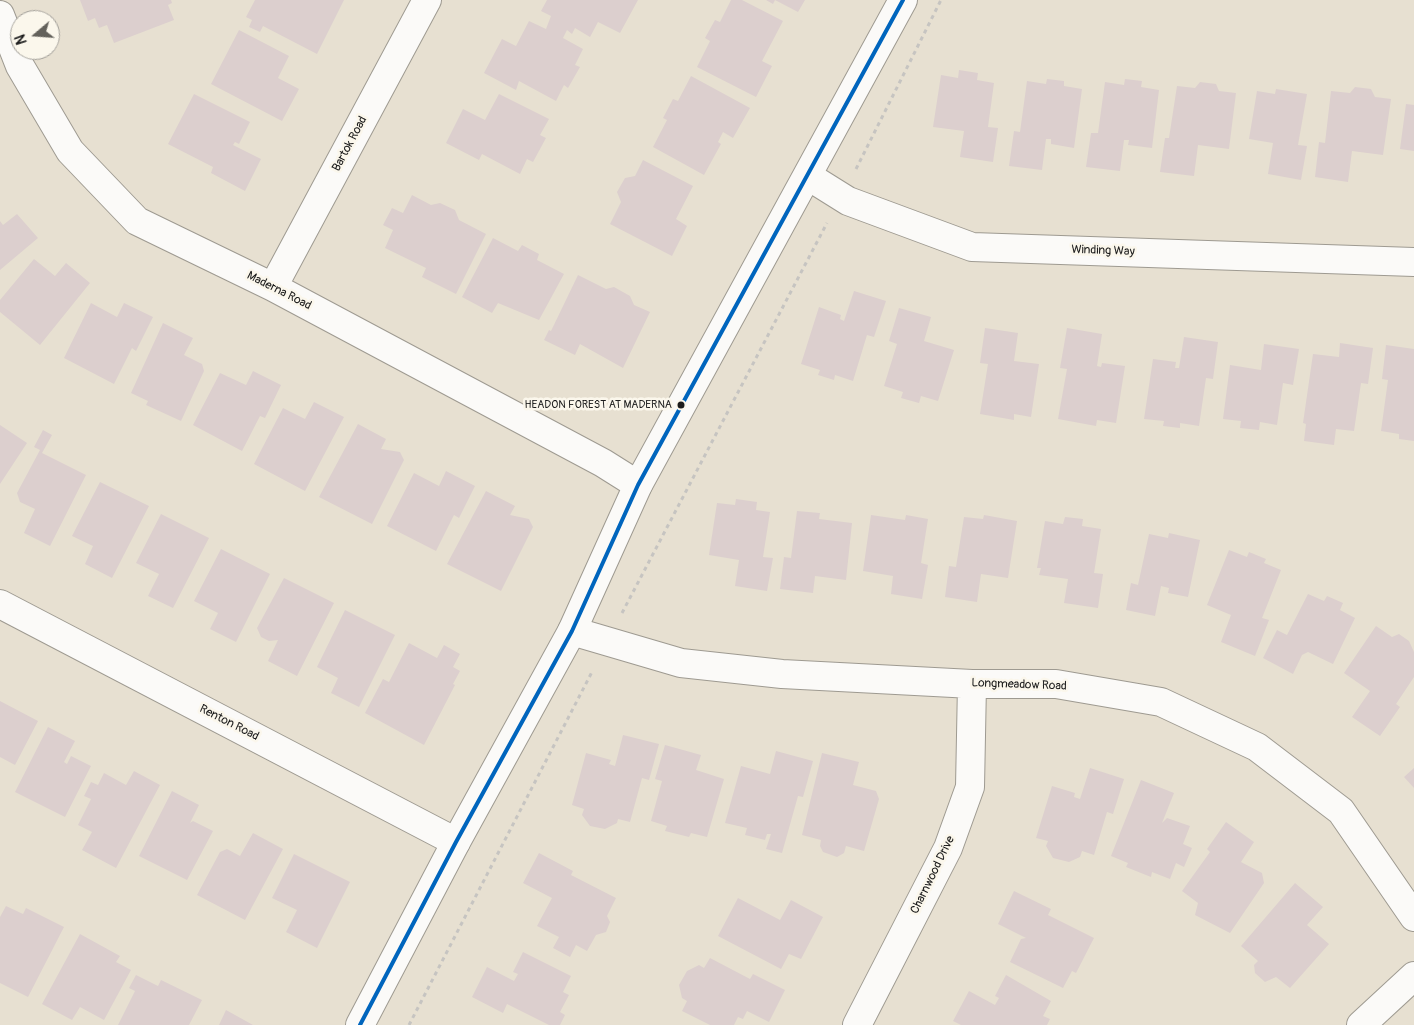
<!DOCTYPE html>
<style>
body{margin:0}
#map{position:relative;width:1414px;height:1025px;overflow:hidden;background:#e7e0d1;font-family:Pangolin,sans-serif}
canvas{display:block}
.north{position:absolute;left:10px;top:10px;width:50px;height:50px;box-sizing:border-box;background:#fbf7ec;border:1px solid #a29f99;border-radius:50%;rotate:252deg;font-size:14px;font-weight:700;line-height:20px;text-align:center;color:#1c1c1c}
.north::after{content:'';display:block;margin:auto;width:18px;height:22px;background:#63615b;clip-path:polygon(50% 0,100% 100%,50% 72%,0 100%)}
</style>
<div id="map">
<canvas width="1414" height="1025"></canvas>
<div class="north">N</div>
</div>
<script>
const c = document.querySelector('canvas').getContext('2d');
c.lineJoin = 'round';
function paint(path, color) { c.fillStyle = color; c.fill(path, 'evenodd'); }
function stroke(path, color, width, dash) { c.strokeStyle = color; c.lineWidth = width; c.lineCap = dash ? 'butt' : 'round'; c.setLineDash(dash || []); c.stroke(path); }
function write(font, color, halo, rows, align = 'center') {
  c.font = font + ' Pangolin,sans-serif'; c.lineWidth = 5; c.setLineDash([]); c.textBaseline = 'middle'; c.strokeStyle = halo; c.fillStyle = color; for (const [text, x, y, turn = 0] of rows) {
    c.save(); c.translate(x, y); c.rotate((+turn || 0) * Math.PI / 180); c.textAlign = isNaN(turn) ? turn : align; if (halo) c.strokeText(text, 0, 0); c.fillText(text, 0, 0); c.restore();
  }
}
const building = new Path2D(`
 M80 0H171L172 3 168 5 174 20 114 43 107 25 99 28 95 18 88 21Z
 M255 0H344L317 54 263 26 260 32 249 27 252 20 246 17Z
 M547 0H638L620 33 598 22 590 37 575 28 572 34 567 30 563 38 583 49 575 65 580 67 568 88 564 85 556 101 519 81 516 90 484 73 502 39 516 46 529 21 546 29 551 16 541 11Z
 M731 0H742L783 21 762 61 772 66 756 97 697 67 710 41 705 38 715 20 720 22Z
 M766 0H805L798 12 775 0 773 4Z
 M239 30 289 56 278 78 299 89 282 121 211 84Z
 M959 70 978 73 977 80 994 83 988 127 998 128 993 162 960 157 964 131 933 127 941 75 958 78Z
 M691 76 750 108 733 138 723 132 718 142 721 144 704 175 653 147 667 120 663 118 673 99 678 101Z
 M1047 79 1064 81V86L1082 89 1074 148 1051 144V139H1046L1042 170 1009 166 1014 131 1020 132 1027 81 1046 84Z
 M1125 79 1142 81 1141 87 1159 90 1152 148 1128 145 1129 140H1124L1120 171 1086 167 1091 133H1098L1105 82 1124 85Z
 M1200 82 1216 84 1219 91 1236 93 1229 149 1198 145 1194 176 1160 172 1165 138H1169L1177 86 1195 88Z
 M1355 87 1371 89 1375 97 1391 99 1383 155 1352 151 1348 182 1315 177 1319 142 1325 143 1331 91 1350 93Z
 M1276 89 1307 94 1298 145 1307 146 1301 180 1268 174 1273 143 1249 139 1257 91 1275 94Z
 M194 94 250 122 239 144 235 142 233 145 261 159 245 191 211 173 213 167 168 144Z
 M499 94 549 119 540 135 546 138 533 162 527 159 520 174 482 154 479 160 446 143 463 109 485 120Z
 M1406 104 1414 105V151L1400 149Z
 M643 160 693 186 676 219 687 226 672 256 610 224 621 202 617 192 625 178 635 176Z
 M412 195 431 205 440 203 455 210 459 220 486 234 456 294 422 277 426 268 385 248 393 230 383 225 392 208 403 213Z
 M17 214 38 238 0 270V221L3 225Z
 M493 238 518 251 522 245 539 254 537 260 564 274 539 320 498 303 492 313 462 297Z
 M34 259 55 276 66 263 90 283 40 345 0 312V300Z
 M578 275 606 289 614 287 630 296 634 305 650 312 623 368 580 344 575 355 544 340 549 330 551 331Z
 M854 291 886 301 874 337 867 335 853 381 835 375 834 380 818 375 820 370 801 364 819 307 841 315 840 319 844 321Z
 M91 303 117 317 124 303 153 317 136 351 132 348 114 384 64 358Z
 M899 308 931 317 924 341 954 350 938 401 921 396 919 403 901 398 903 392 884 386 897 344 889 341Z
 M163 323 193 338 184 355 202 364 204 371 181 421 146 405 148 401 131 393Z
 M985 328 1018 333 1014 361 1039 364 1031 417 1014 414V420L980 414 988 364 980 363Z
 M1067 328 1102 334 1097 366 1101 367 1102 363 1125 366 1116 423 1097 420 1096 426 1058 419 1067 369 1060 368Z
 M1184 337 1218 342 1213 379 1206 378 1199 426 1180 423V428L1163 426 1164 421 1144 419 1153 359 1176 362 1175 368H1179Z
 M1340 343 1373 348 1368 384 1361 383 1354 431 1336 429 1334 445 1304 441 1306 424 1303 423 1313 354 1339 357Z
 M1264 344 1299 349 1293 385 1283 383 1277 425 1260 422 1259 430 1240 428 1241 421 1223 419 1230 365 1261 370Z
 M1386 345 1414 349V441L1399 439V434L1381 431 1388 380 1382 379Z
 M253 371 281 385 265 418 260 416 242 451 193 425 220 373 246 385Z
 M314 402 344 417 305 491 254 464 283 408 305 419Z
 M358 424 386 439 381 449 400 452 404 460 372 524 319 497Z
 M0 425 27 443 0 484Z
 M43 430 52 435 42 453 86 475 50 546 24 533 35 509 20 502 17 493 40 450 34 447Z
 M446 471 475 486 459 518 454 515 436 551 387 526 414 473 439 486Z
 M100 482 149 506 112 578 85 564 93 546 72 536Z
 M486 491 515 506 510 515 529 519 533 527 501 591 447 564Z
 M736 499 757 502 756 510 770 512 763 557 773 558 767 591 735 586 739 560 709 555 717 503 735 505Z
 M797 511 820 513 819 519 852 523 846 580 815 576 813 593 780 589 784 557 791 558Z
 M161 514 209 538 173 608 148 596 159 574 136 563Z
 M871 515 905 520 906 515 928 519 921 563 928 565 922 599 891 594 893 576 863 571Z
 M984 515 1017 521 1008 578 981 574 977 602 945 597 949 566 956 567 964 517 983 519Z
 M1065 517 1083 519 1082 526 1101 529 1094 573 1103 574 1098 608 1064 603 1068 579 1039 575 1041 568H1037L1045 521 1063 524Z
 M1169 533 1200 540 1188 597 1168 593 1169 588 1161 586 1155 616 1126 610 1131 583 1138 585 1149 534 1168 538Z
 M221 549 270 574 236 642 210 629 218 613 194 601Z
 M1229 550 1247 557 1249 552 1266 559 1264 563 1281 570 1262 618 1269 620 1255 656 1221 642 1231 615 1207 605Z
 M284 578 334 603 297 676 268 661 278 640 269 641 261 637 257 628Z
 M1308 594 1324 601 1327 596 1343 603 1340 610 1355 618 1333 664 1308 652 1302 655 1293 674 1263 658 1277 630 1287 635Z
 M345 610 395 635 359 707 331 693 338 678 317 667Z
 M1376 626 1392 637 1399 634 1409 641 1414 652V677L1396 704 1400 707 1380 736 1352 717 1370 691 1344 673Z
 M409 643 437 658 444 645 460 654 453 667 460 671 453 684 455 685 424 745 365 713 383 679 389 682Z
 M0 701 38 721 15 765 0 757Z
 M48 727 75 741 64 762 67 764 71 756 91 766 65 817 15 792Z
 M623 735 659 744 649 780 642 778 630 822 618 819 617 823 605 829 590 826 582 815 584 809 572 805 586 753 611 760 609 764 615 766Z
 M665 745 701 755 696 770 724 779 707 837 691 833 689 837 665 831 667 826 651 821 662 781 655 779Z
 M776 751 813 761 803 797 798 796 782 853 766 849 771 834H767L765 840 745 835 747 828 725 823 741 766 770 774Z
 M822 753 859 762 853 785 876 791 879 799 864 851 846 846 844 853 837 857 823 852 820 846 821 840 802 835Z
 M1090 768 1124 779 1113 814 1107 812 1094 855 1082 851 1080 857 1069 862 1053 858 1046 846 1048 841 1036 838 1052 786 1075 793 1074 797 1080 799Z
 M1414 768V788L1404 777Z
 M134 771 160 785 116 868 82 850 92 832 78 825 91 799 84 796 91 782 98 785 104 773 126 785Z
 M1141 780 1174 793 1162 823 1167 818 1190 826 1183 844 1192 848 1184 867 1176 863 1170 879 1152 872 1151 877 1126 867 1128 863 1111 856Z
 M172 791 199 805 190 823 193 821 213 831 187 880 139 856Z
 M1226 822 1254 842 1241 862 1262 873 1264 883 1230 933 1195 915 1198 903 1182 891 1210 852 1207 849Z
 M253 833 283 849 245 920 197 895 220 852 227 849 240 856Z
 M539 853 573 871 571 875 616 898 607 916 610 922 606 932 596 935 587 951 576 945 570 957 553 948 559 937 537 926 552 898 523 883Z
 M294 854 350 882 317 948 286 932 297 910 272 898Z
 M1295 883 1323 907 1307 925 1329 944 1290 988 1276 977 1265 982 1255 973 1254 965 1258 961 1241 946Z
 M1014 891 1051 909 1048 915 1094 938 1076 973 1072 971 1063 988 1010 962 1021 939 1026 938 998 924Z
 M738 898 780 920 791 900 823 917 801 959 789 954 781 969 718 936Z
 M6 906 23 914 26 908 64 927 28 997 0 983V917Z
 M80 934 120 956 116 962 131 970 104 1020 80 1007 72 1020 42 1004Z
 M523 952 571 976 563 992 569 995 560 1012 565 1015 560 1025H549L507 1004 503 1013 472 997 487 967 514 981 518 974 513 972Z
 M710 958 750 979 753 974 785 990 769 1022 747 1011 743 1019 738 1017 734 1025H710L682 1011 687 1001 682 998 679 985 687 971 699 965 704 968Z
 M136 975 158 986 161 980 202 1000 189 1025H118L135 991 129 988Z
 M1006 975 1051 1001 1043 1016 1050 1019 1047 1025H961L953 1021 969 991 995 1005 999 998 995 996Z
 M226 1010 253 1025H219Z`);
const path = new Path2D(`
 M856 169 941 0
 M622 613 827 223
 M409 1025 593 670`);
const minor = new Path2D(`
 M0 15 20 66 70 151 137 221 273 287 603 463 638 485
 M808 176 848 201 972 247 1414 262
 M273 287 427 0
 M0 604 456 842
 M572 631 681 663 782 674 972 684H1056L1161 702 1257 747 1341 811 1414 917
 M857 1025 948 848 970 787 972 684
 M1361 1025 1414 976`);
const tertiary = new Path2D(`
 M360 1025 456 842 572 631 638 485 903 0`);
const bus1 = new Path2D(`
 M360 1025 456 842 572 631 638 485 903 0`);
const markers = [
 [681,405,4.5,"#1c1c1c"]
];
const busNames = [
 ["HEADON FOREST AT MADERNA",672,405]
];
const streetNames = [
 ["Bartok Road",350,144,-62],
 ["Winding Way",1103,251,2],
 ["Maderna Road",279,291,27],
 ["Longmeadow Road",1019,685,2],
 ["Renton Road",229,723,27],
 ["Charnwood Drive",933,875,-64]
];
paint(building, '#dccfce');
stroke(minor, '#9e9a91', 30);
stroke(tertiary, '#9e9a91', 30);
stroke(path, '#c6c4c1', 3, [4, 4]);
stroke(minor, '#fbfaf8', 28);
stroke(tertiary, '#fbfaf8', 28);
stroke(bus1, '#0065bd', 4);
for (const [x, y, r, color] of markers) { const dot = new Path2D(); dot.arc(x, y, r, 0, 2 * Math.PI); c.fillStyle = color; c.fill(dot); stroke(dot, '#fbf7ec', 2); }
write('11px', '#1c1c1c', '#fbf7ec', busNames, 'right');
write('12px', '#1c1c1c', '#fbf7ec', streetNames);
</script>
